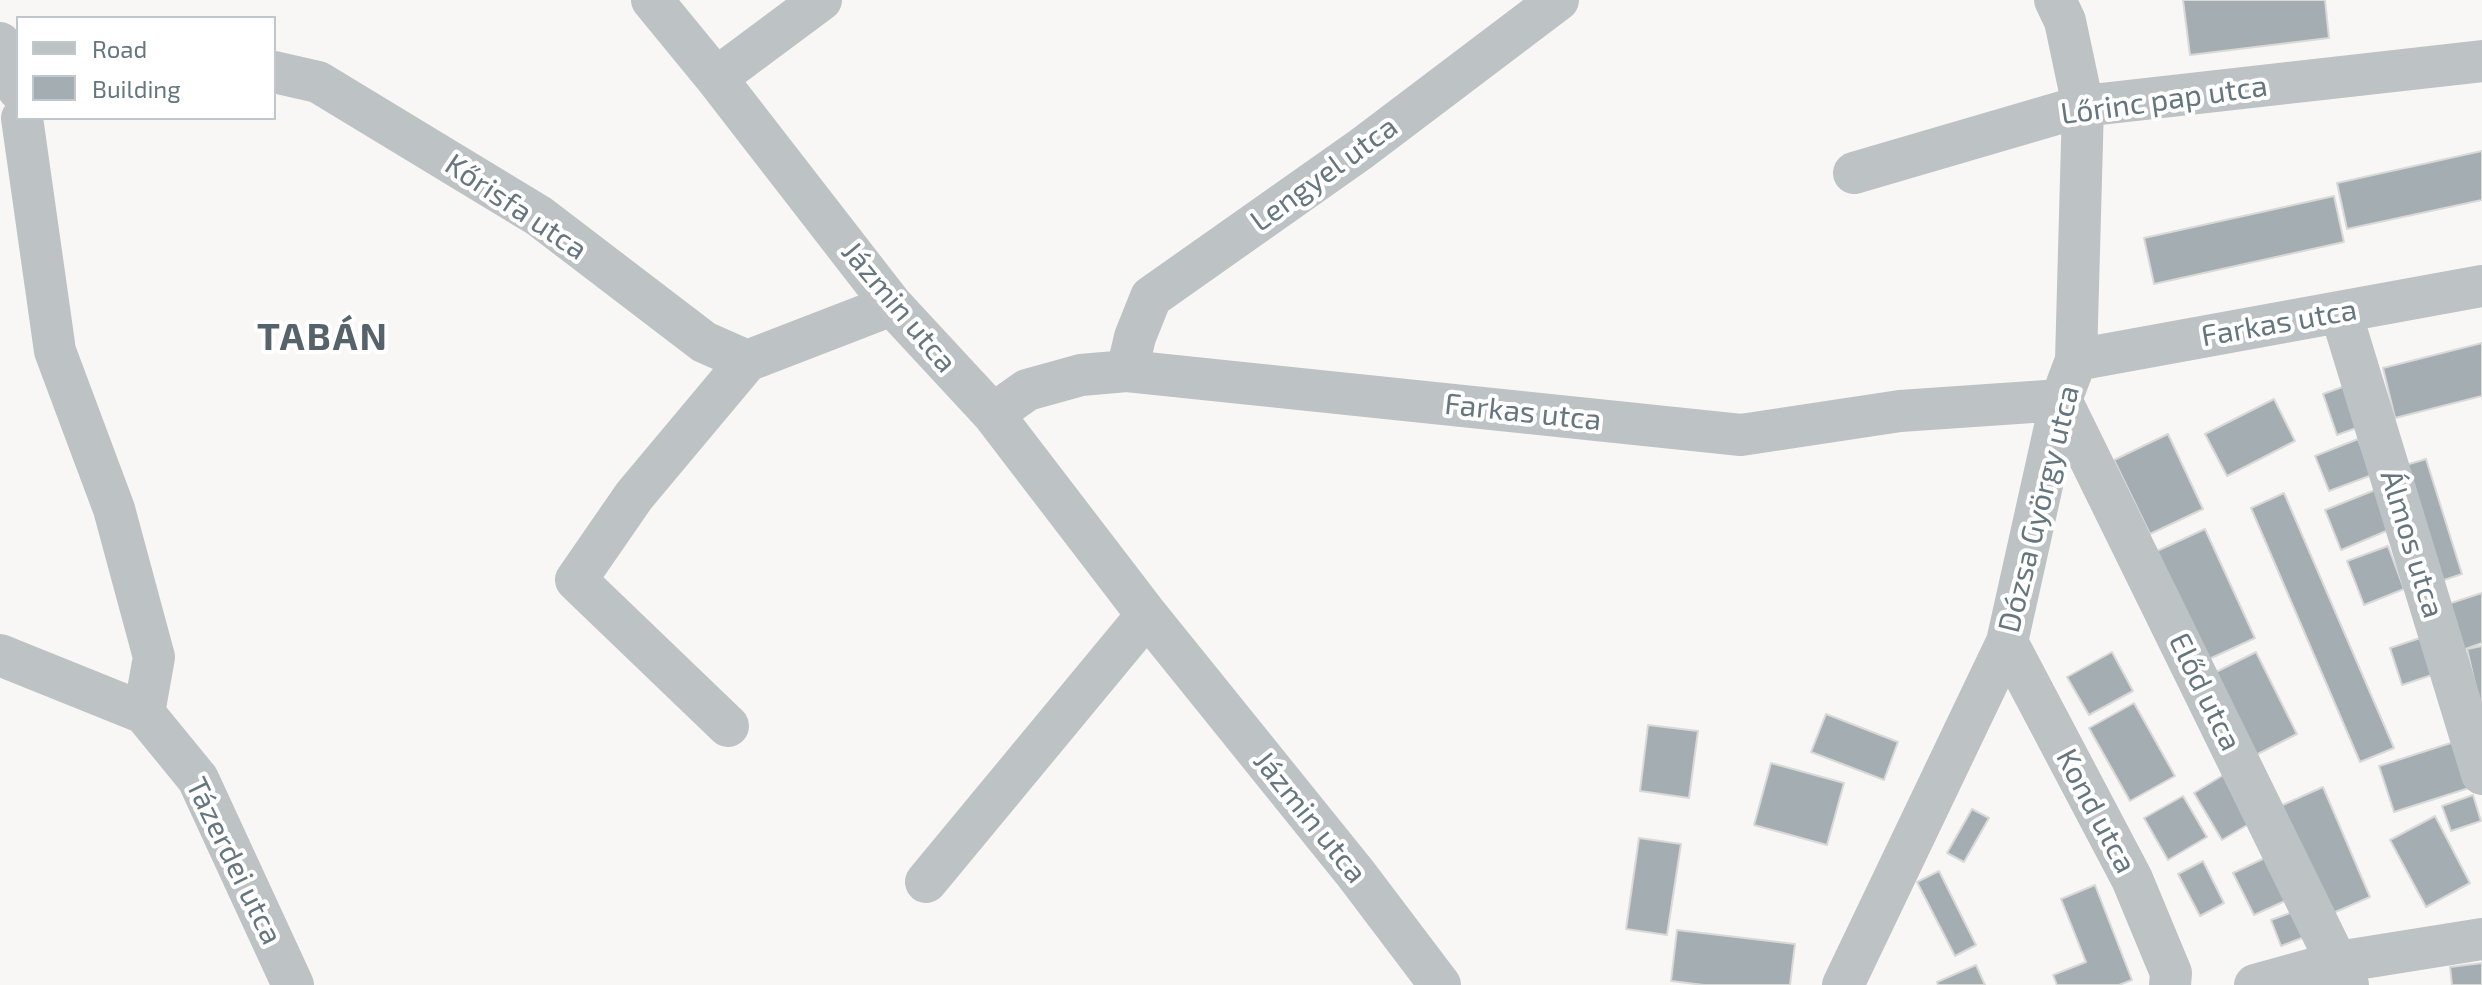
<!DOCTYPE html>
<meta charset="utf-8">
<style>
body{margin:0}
#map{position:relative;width:2482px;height:985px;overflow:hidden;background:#f8f7f5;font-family:"Exo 2",sans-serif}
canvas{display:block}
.legend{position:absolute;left:16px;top:16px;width:260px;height:104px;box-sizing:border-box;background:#fff;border:2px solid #c1c8cb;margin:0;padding:10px 14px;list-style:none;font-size:24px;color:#65767e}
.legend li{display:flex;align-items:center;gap:16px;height:40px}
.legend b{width:40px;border:2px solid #c1c8cb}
</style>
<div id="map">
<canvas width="2482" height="985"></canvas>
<ul class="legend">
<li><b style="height:10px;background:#bdc2c5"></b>Road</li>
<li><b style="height:22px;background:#a4aeb2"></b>Building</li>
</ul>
</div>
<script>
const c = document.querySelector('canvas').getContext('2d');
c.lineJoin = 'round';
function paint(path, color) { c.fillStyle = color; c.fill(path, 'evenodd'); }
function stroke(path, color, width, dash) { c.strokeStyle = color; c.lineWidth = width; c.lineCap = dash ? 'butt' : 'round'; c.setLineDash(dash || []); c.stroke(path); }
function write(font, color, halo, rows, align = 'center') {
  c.font = font + ' "Exo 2",sans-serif'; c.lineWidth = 8; c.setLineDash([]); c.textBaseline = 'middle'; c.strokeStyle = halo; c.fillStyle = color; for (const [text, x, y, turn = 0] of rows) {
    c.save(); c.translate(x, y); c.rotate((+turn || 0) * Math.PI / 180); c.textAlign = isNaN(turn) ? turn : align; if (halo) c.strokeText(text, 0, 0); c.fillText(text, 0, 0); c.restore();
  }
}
const building = new Path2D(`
 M2183 0H2325L2329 38 2190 55Z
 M2482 151V200L2347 229 2337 183Z
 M2334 196 2344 242 2154 284 2144 238Z
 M2482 343V396L2395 418 2383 368Z
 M2345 386 2359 427 2337 435 2323 394Z
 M2274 399 2295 441 2227 476 2205 434Z
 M2168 434 2203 509 2150 534 2114 460Z
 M2358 439 2372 475 2329 491 2315 456Z
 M2426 459 2462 574 2435 583 2399 467Z
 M2375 490 2391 529 2341 550 2325 510Z
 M2284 493 2394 748 2360 762 2251 508Z
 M2205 529 2255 638 2207 660 2157 551Z
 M2388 546 2404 589 2364 605 2347 561Z
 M2482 593V643L2460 651 2445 605Z
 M2420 638 2432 675 2402 685 2390 648Z
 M2482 646V701H2479L2467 649Z
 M2112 652 2133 691 2089 715 2067 677Z
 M2256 652 2297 734 2252 757 2210 675Z
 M2134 703 2175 776 2130 801 2089 728Z
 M1826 714 1898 742 1884 780 1811 752Z
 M1648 725 1698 731 1689 798 1640 791Z
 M2457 741 2472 787 2394 812 2379 766Z
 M1771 763 1844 783 1827 845 1754 825Z
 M2225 774 2254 821 2222 840 2194 793Z
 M2323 787 2370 897 2326 916 2278 807Z
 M2473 795 2481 821 2451 831 2442 806Z
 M2183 796 2207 837 2168 860 2144 818Z
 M1972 809 1989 818 1964 862 1947 853Z
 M2435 816 2470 883 2426 907 2390 840Z
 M1639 838 1681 844 1667 935 1626 929Z
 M2267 857 2287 900 2254 915 2233 873Z
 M2203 861 2224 903 2200 916 2178 874Z
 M1939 871 1976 945 1955 956 1917 882Z
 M2095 885 2132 980 2119 985H2057L2053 975 2086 962 2061 899Z
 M2298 910 2307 936 2281 946 2271 920Z
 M1677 930 1795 944 1790 985H1704L1671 981Z
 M2482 963V985H2452L2450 967Z
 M1976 965 1985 985H1938L1937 982Z`);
const minor = new Path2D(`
 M652 0 716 78 892 305 993 414 1147 615 1356 874 1440 985
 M0 43 16 74 18 89
 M274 72 318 82 539 216 704 342 747 361 892 305
 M716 78 821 0
 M22 118 55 351 114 509 154 657 144 713
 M1854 173 2083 106 2482 61
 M2341 313 2482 774
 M2076 360 2482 286
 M1127 371 1135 337 1151 297 1361 149 1558 0
 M993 414 1027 390 1081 375 1127 371 1741 435 1900 411 2061 400 2348 985
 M2007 642 2132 879 2171 973 2170 985
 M0 655 144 713 198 779 293 985
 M728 726 576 580 634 496 747 361
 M926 882 1147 615
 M1843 985 2007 642 2061 400 2076 360 2083 106 2065 21 2055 0
 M2255 985 2338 962 2482 939`);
const streetNames = [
 ["Lőrinc pap utca",2164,100,-8],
 ["Lengyel utca",1324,174,-36],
 ["Kőrisfa utca",516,207,34],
 ["Jázmin utca",899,307,50],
 ["Farkas utca",2279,323,-10],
 ["Farkas utca",1523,412,6],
 ["Dózsa György utca",2039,509,-76],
 ["Álmos utca",2412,544,73],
 ["Előd utca",2205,692,64],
 ["Kond utca",2096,811,62],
 ["Jázmin utca",1310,817,51],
 ["Tázerdei utca",234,861,64]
];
const districtNames = [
 ["TABÁN",323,337]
];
paint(building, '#a4aeb2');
stroke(building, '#d9d9d8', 2);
stroke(minor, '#bdc2c5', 42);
write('30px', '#65767e', '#fff', streetNames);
c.letterSpacing = '2px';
write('bold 38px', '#56636a', '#fff', districtNames);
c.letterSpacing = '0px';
</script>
